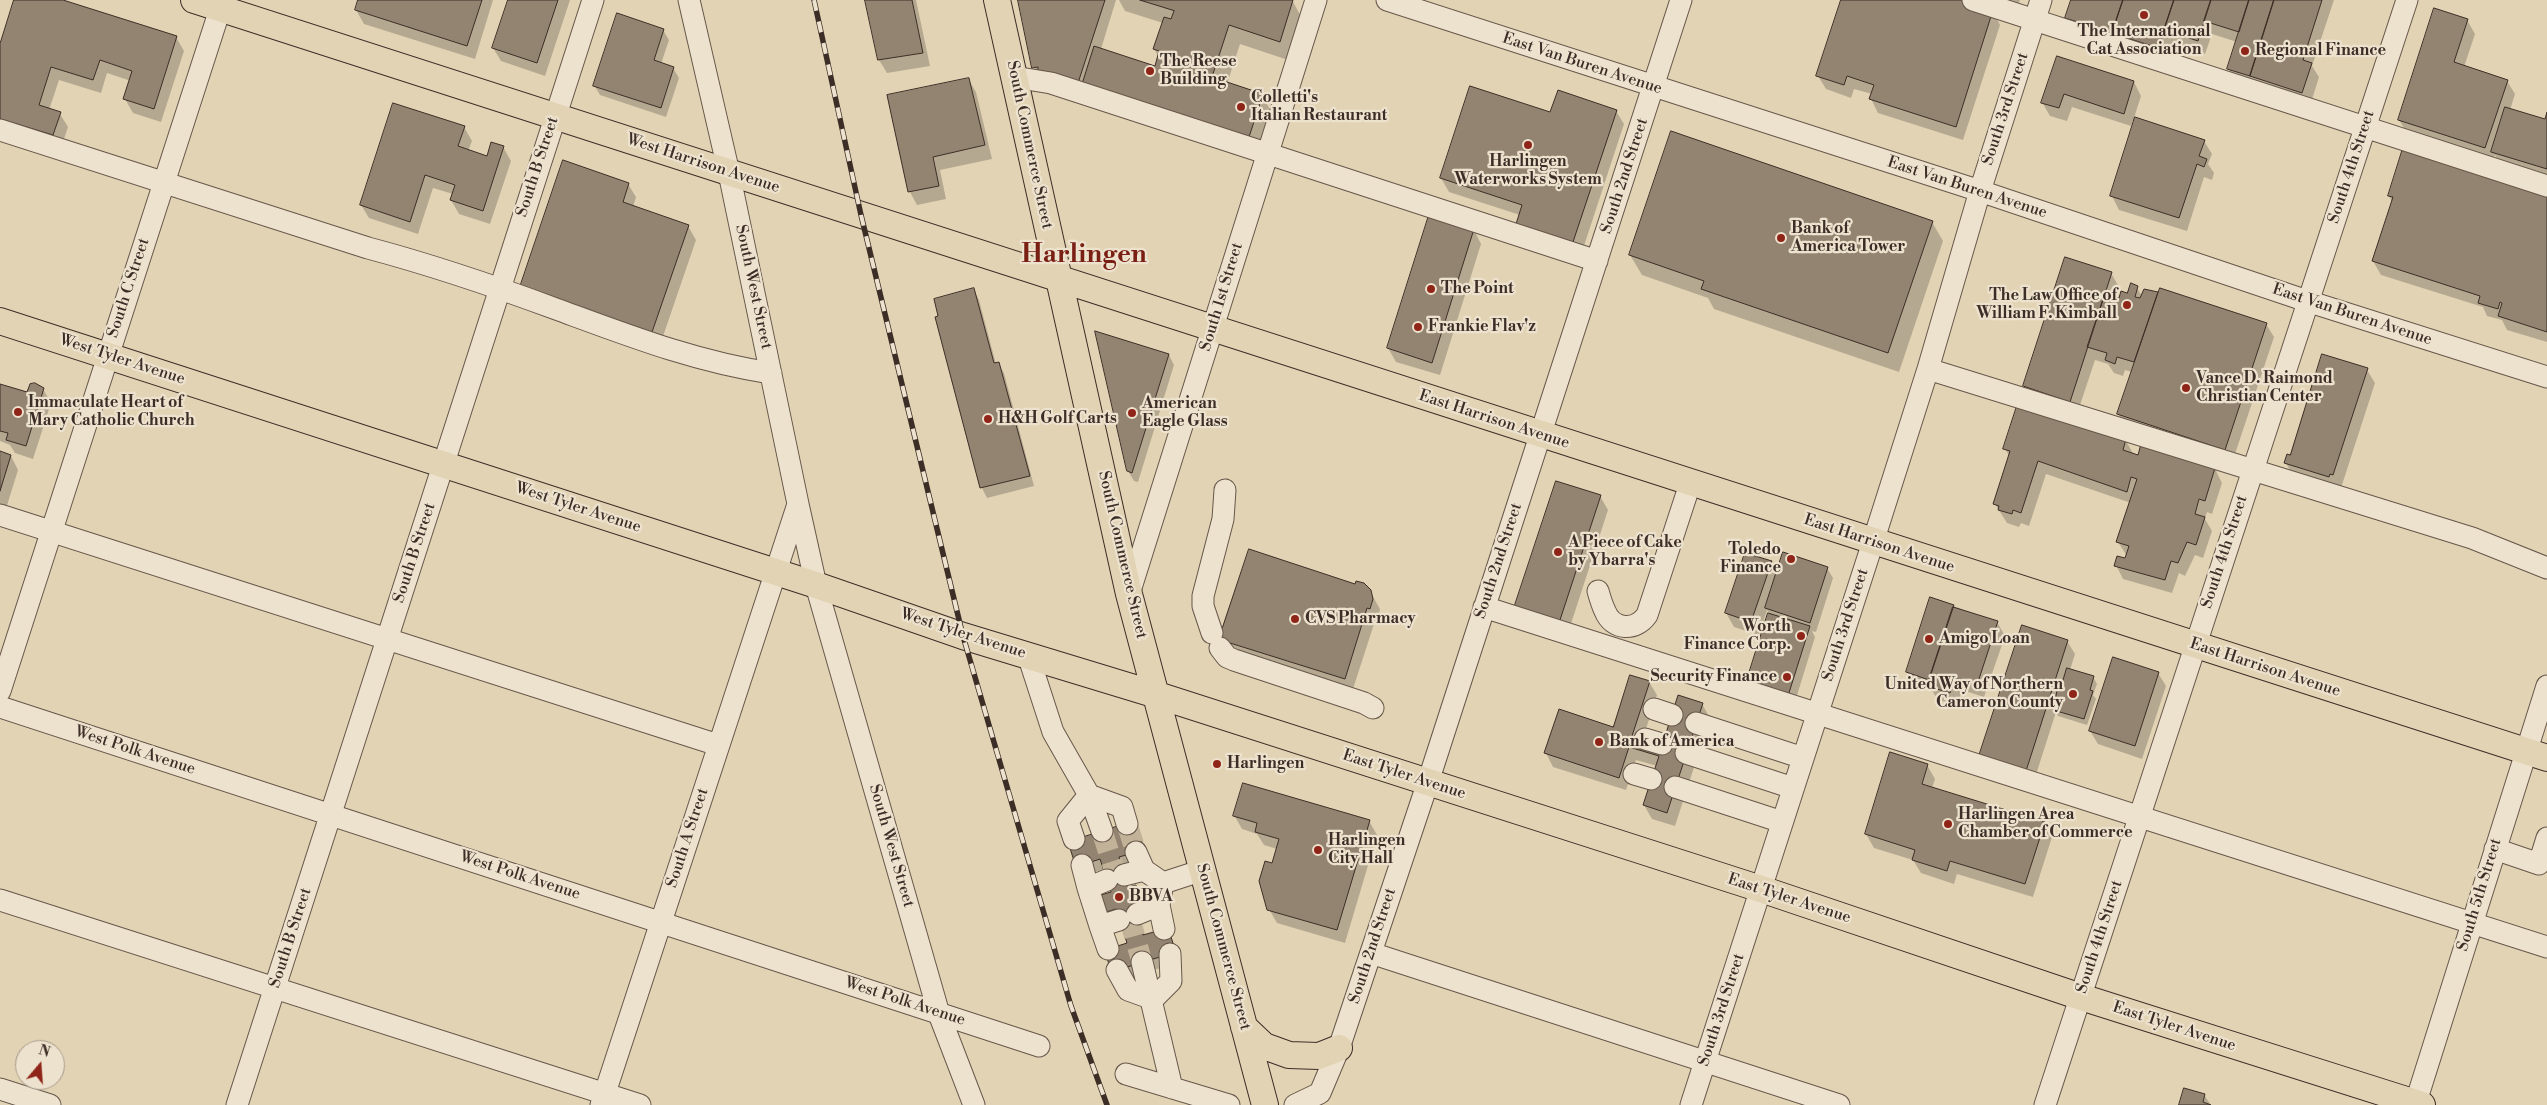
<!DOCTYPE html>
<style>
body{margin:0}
#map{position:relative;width:2547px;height:1105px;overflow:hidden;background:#e2d3b4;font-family:"Libre Bodoni",serif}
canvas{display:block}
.north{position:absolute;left:15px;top:1040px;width:50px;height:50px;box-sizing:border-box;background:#ece2ce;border:1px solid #a69a8b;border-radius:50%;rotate:18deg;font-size:14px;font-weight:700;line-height:20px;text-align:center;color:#3c2e27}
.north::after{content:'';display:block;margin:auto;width:18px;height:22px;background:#8f2418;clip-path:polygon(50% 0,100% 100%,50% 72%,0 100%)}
</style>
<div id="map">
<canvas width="2547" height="1105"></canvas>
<div class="north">N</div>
</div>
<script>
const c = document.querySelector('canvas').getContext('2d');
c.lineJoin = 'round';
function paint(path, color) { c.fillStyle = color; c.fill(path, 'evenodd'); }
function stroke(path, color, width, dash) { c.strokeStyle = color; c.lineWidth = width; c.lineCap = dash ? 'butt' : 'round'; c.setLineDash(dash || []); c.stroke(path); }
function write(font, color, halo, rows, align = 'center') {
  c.font = font + ' "Libre Bodoni",serif'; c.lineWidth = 4.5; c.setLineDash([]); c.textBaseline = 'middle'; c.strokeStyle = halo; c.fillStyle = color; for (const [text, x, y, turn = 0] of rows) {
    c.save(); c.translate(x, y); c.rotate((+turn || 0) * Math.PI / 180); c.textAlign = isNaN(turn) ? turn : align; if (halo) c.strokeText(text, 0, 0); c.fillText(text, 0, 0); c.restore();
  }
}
const shadow = new Path2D(`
 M15 0H59L176 37 184 51 161 122 133 113 125 99 131 81 107 73 101 93 59 80 49 110 60 114 68 127 61 148 0 129V48Z
 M359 0H493L475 59 364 24 356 10Z
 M509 0H570L545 76 501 61 493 48Z
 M866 0H916L930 66 887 73 879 60Z
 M1019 0H1116L1101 49 1156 67 1159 57 1154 49 1163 23 1125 11 1119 0H1292L1303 20 1291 61 1240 44 1227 84 1262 95 1273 115 1260 156 1041 81 1034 67Z
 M1842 0H1957L1993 11 2000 25 1963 140 1878 113 1871 99 1872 94 1854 89 1851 98 1826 89 1818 76Z
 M1993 0H2020L2017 8Z
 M2072 0H2334L2312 66 2319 77 2310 106 2234 79 2229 69 2237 42 2212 34 2205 54 2172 43 2166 61 2075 31 2067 17Z
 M2467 20 2475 34 2464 67 2507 81 2515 94 2510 110 2546 121 2547 117V180L2500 165 2495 155 2493 161 2407 133 2399 120Z
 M663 30 669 40 661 64 673 68 679 78 666 117 600 95 594 85Z
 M2057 57 2134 82 2141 96 2134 118 2204 141 2212 154 2208 164 2214 173 2212 180 2204 177 2187 231 2119 210 2112 196 2135 121 2133 120 2131 126 2072 107 2067 121 2050 116 2042 102Z
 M968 79 976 92 992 159 940 170 946 199 917 205 910 192Z
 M1616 111 1624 124 1581 255 1520 215 1449 192 1441 178 1551 114Z
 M464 127 472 141 468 151 488 157 503 147 511 161 490 224 459 214 451 200 453 194 433 188 418 234 369 218 361 205Z
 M628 184 636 197 633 207 688 226 696 240 659 348 528 303Z
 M2547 191V342L2507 330 2502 320 2487 316 2483 307 2381 275 2373 261 2392 202 2389 196Z
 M1932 222 1943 241 1899 372 1714 309 1708 298 1642 275 1630 255Z
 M1474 230 1481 244 1440 375 1396 362 1388 348Z
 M2111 273 2119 287 2115 298 2120 299 2137 288 2142 296 2145 291 2266 324 2274 337 2232 463 2126 428 2118 414 2132 372 2125 370 2123 376 2114 373 2108 364 2095 360 2077 414 2032 400 2024 386Z
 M974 290 979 300 996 364 998 363 1004 373 1034 486 987 498 982 488 936 318Z
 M1169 355 1174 365 1138 482 1134 481 1128 471Z
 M2367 370 2375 383 2341 488 2293 476 2286 463Z
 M0 385 28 394 43 389 51 403 33 459 15 453 10 445 0 441Z
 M2126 441 2134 455 2139 456 2142 446 2215 469 2222 483 2212 514 2207 512 2205 519 2212 531 2203 558 2195 555 2185 576 2179 573 2172 593 2123 579 2116 565 2126 560 2127 556 2118 542 2131 503 2046 474 2029 526 2021 523 2019 527 2007 523 1995 504 2010 457 2005 449Z
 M0 453 11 456 18 470 5 512 0 510Z
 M1600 496 1608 510 1567 636 1523 622Z
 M1771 563 1778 574 1827 568 1833 578 1816 632 1812 631 1815 637 1794 705 1748 683 1769 613 1767 610 1759 635 1734 627 1726 613Z
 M1372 595 1380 609 1378 622 1375 621 1352 692 1223 664V629Z
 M1953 606 1997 622 2005 636 1984 697 1962 690 1957 706 1937 699 1929 685 1911 679 1907 672Z
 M2067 641 2075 654 2070 670 2093 677 2097 684 2093 695 2096 699 2087 725 2058 716 2056 712 2033 784 1988 770Z
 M2158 673 2166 686 2142 759 2098 744 2090 731Z
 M1649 682 1657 695 1642 741 1662 748 1702 704 1710 718 1675 826 1652 819 1644 805 1657 766 1636 760 1626 790 1553 767 1546 753 1614 729Z
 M1927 765 1935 779 1932 788 2044 823 2052 837 2033 897 1957 874 1954 884 1921 873 1913 860 1874 848 1866 834Z
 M1234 815 1369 821 1377 835 1345 943 1277 923 1269 909 1272 864 1277 849 1264 845 1257 834 1242 829Z
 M1135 823 1140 833 1149 860 1124 867 1130 888 1135 886 1145 909 1138 912 1145 936 1167 929 1180 962 1118 981 1128 944 1121 919 1104 913 1123 908 1112 893 1105 869 1083 876 1077 866Z
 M2204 1095 2211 1105H2181Z`);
const building = new Path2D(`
 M14 0H63L177 36 154 109 123 99 132 71 100 60 93 80 51 67 39 105 61 112 53 135 0 119V44Z
 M358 0H482L467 46 355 10Z
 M508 0H558L537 63 492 48Z
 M865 0H912L923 53 878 60Z
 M1018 0H1105L1078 83 1038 71V67L1032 68Z
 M1140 0H1293L1280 42 1229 25 1212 77 1263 94 1249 137 1082 84 1094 46 1155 66 1159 51 1153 49 1164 17 1171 19 1174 11Z
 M1841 0H1961L1993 10 1956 127 1869 99 1874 85 1847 76 1844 85 1816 76Z
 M2071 0H2123L2112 33 2065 18Z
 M2123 0H2174L2158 48 2112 33Z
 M2174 0H2211L2198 41 2164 30Z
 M2211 0H2249L2239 32 2204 21Z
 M2249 0H2274L2250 76 2227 69Z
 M2274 0H2322L2303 60 2312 63 2302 93 2250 76Z
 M2434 8 2468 19 2454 62 2508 80 2485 148 2398 120Z
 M617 13 664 29 654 60 674 67 661 108 593 86Z
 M2057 56 2134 81 2124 114 2064 94 2059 108 2041 103Z
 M969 78 985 145 933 157 939 186 908 192 887 95Z
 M1470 86 1550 112 1558 90 1617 110 1573 242 1516 224 1522 205 1440 178Z
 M393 103 465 126 458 146 487 156 491 142 504 146 483 211 450 200 455 185 425 175 410 222 360 205Z
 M2505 107 2545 119 2547 112V169L2491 152Z
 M2135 117 2205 140 2199 156 2207 159 2204 167 2197 164 2179 218 2110 196Z
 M1671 131 1933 221 1888 353 1701 289 1704 281 1629 255Z
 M2404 145 2547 189V332L2498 316 2502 303 2500 302 2498 309 2478 303 2480 296 2372 261 2393 197 2388 196Z
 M563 160 629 183 623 202 689 225 651 335 519 290Z
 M1429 215 1474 229 1432 363 1387 348Z
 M2065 257 2112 272 2070 402 2023 386Z
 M2131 283 2138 286 2135 297 2140 298 2144 289 2158 292 2134 362 2117 357 2115 364 2105 360 2107 353 2087 347 2105 293 2119 298 2121 291 2127 293Z
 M974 288 994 363 999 362 1030 476 980 488 935 317 938 316 934 299Z
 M2160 288 2267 323 2225 450 2117 414Z
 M1095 331 1169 354 1132 473 1127 471Z
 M2322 354 2368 368 2333 475 2330 474 2329 477 2284 463 2287 454 2290 455Z
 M35 383 44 388 26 446 6 440 8 433 0 431V384L27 392 30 384Z
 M2017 406 2126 439 2123 450 2138 455 2141 444 2215 468 2205 501 2199 499 2195 514 2205 517 2196 545 2187 542 2178 563 2171 561 2165 580 2114 566 2117 556 2125 558 2129 546 2116 542 2137 479 2131 477 2127 492 2038 461 2021 513 2013 510 2012 514 1998 510 1999 506 1993 504 2010 451 2003 449Z
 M0 451 11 455 0 491Z
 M1556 481 1601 495 1559 623 1514 608Z
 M1249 549 1355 584 1356 581 1364 583 1371 590 1373 599 1370 609 1367 608 1345 679 1230 643 1214 651 1206 636 1222 628Z
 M1783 552 1828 567 1810 623 1765 608Z
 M1745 553 1772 561 1751 622 1725 613Z
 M1930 597 1954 605 1929 680 1906 672Z
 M1953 607 1998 621 1977 685 1955 678 1950 693 1927 686Z
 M1768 613 1810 626 1788 696 1746 683Z
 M2022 625 2068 640 2026 771 1979 756Z
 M2113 657 2159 672 2135 746 2089 731Z
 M2067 668 2094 676 2090 690 2093 691 2084 719 2053 710 2059 681 2062 682Z
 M1630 675 1650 681 1632 736 1662 746 1678 695 1703 703 1667 813 1643 805 1659 756 1629 747 1619 778 1544 753 1559 709 1613 727Z
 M1890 752 1928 764 1922 784 2045 822 2025 884 1950 861 1947 871 1912 860 1915 850 1865 834Z
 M1243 783 1370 820 1337 930 1267 910 1259 881 1265 861 1272 863 1279 839 1255 832 1257 823 1233 816Z
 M1135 821 1144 850 1119 857 1124 875 1128 887 1136 885 1141 899 1133 901 1143 935 1168 928 1176 952 1111 972 1105 950 1127 943 1116 909 1103 913 1097 896 1111 892 1100 859 1076 867 1068 842Z
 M2184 1088 2205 1094 2203 1102 2211 1105H2179Z`);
const minorTunnel = new Path2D(`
 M1127 824 1136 852
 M1102 831 1117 878
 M1129 916 1142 962`);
const minor = new Path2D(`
 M1387 0 1980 191 2307 301 2547 377
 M1973 0 2547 186
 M1014 77 1051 83 1597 261
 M0 130 368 248C432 265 494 286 556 309 627 335 696 362 771 373
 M1928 369 2472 538 2547 568
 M798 504 816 585 939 1014 974 1105
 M0 515 718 745
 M1598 591C1600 598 1602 605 1605 611 1613 631 1636 631 1647 615L1690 484
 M1129 594 1316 0
 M1484 607 2547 947
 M1212 633 1203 606V596L1223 519 1225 490
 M1220 648 1227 657 1234 660 1364 703 1373 708
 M1028 655 1053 732 1089 795 1102 831
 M0 691 223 0
 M0 707 1039 1046
 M1654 709 1672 715
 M1696 723 1803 758
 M1645 739 1662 744
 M1686 753 1793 788
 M1634 774 1651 779
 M1675 787 1782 822
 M1089 795 1122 807 1127 824
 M1074 839 1068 821 1089 795
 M2495 849 2539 864 2547 838
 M1136 852 1144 870 1163 883 1203 870
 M1082 865 1088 888
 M1124 875 1144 870
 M1107 880 1088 888 1100 926 1119 920
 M1163 883 1159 905 1164 929
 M0 900 640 1105
 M1137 914 1159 905
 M1100 926 1108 949
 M1371 953 1839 1105
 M1142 962 1172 1088
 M1117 970 1128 990 1153 999
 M1153 999 1171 981 1170 954
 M1126 1074 1229 1105
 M0 1089 50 1105
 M237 1105 593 0
 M601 1105 798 504 729 173 689 0
 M1295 1105 1320 1093 1339 1048 1428 782 1681 0
 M1691 1105 1873 542 1928 369 1980 191 2041 0
 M2045 1105 2407 0
 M2415 1105 2547 686`);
const major = new Path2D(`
 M194 0 2547 758
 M997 0 1129 594 1265 1105
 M0 321 816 585 963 636 1157 695 1761 889 2081 997 2422 1105
 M1244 1027 1264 1046 1289 1055 1319 1056 1339 1048`);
const rail = new Path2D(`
 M814 0 861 215 963 636 1071 1006 1107 1105`);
const markers = [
 [2144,15,5,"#8f2418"],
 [2245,51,5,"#8f2418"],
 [1150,71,5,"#8f2418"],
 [1241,107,5,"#8f2418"],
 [1528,145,5,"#8f2418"],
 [1781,238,5,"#8f2418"],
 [1431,289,5,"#8f2418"],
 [2127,305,5,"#8f2418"],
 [1418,327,5,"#8f2418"],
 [2186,388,5,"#8f2418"],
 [18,412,5,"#8f2418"],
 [1132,413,5,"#8f2418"],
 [988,419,5,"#8f2418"],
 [1558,552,5,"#8f2418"],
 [1791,559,5,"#8f2418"],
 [1295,619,5,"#8f2418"],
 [1801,636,5,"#8f2418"],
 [1929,639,5,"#8f2418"],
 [1787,677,5,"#8f2418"],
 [2073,694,5,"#8f2418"],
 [1599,742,5,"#8f2418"],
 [1217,764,5,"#8f2418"],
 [1948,824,5,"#8f2418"],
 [1318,850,5,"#8f2418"],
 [1119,897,5,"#8f2418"]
];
const poiNames = [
 ["The International",2144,32,"center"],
 ["Cat Association",2144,50,"center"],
 ["Regional Finance",2255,51],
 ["The Reese",1160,62],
 ["Building",1160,80],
 ["Colletti's",1251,98],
 ["Italian Restaurant",1251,116],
 ["Harlingen",1528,162,"center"],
 ["Waterworks System",1528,180,"center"],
 ["Bank of",1791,229],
 ["America Tower",1791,247],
 ["The Point",1441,289],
 ["The Law Office of",2117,296,"right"],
 ["William F. Kimball",2117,314,"right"],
 ["Frankie Flav'z",1428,327],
 ["Vance D. Raimond",2196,379],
 ["Christian Center",2196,397],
 ["Immaculate Heart of",28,403],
 ["Mary Catholic Church",28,421],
 ["American",1142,404],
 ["Eagle Glass",1142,422],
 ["H&H Golf Carts",998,419],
 ["A Piece of Cake",1568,543],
 ["by Ybarra's",1568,561],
 ["Toledo",1781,550,"right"],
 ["Finance",1781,568,"right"],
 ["CVS Pharmacy",1305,619],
 ["Worth",1791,627,"right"],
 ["Finance Corp.",1791,645,"right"],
 ["Amigo Loan",1939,639],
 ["Security Finance",1777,677,"right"],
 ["United Way of Northern",2063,685,"right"],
 ["Cameron County",2063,703,"right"],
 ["Bank of America",1609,742],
 ["Harlingen",1227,764],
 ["Harlingen Area",1958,815],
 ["Chamber of Commerce",1958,833],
 ["Harlingen",1328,841],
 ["City Hall",1328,859],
 ["BBVA",1129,897]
];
const streetNames = [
 ["East Van Buren Avenue",1582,64,18],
 ["South 3rd Street",2006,109,-72],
 ["South Commerce Street",1029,145,78],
 ["West Harrison Avenue",703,164,18],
 ["South B Street",538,167,-72],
 ["South 4th Street",2352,167,-72],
 ["South 2nd Street",1625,176,-72],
 ["East Van Buren Avenue",1967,188,18],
 ["South West Street",753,287,78],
 ["South C Street",129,288,-72],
 ["South 1st Street",1222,297,-73],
 ["East Van Buren Avenue",2352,315,18],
 ["West Tyler Avenue",122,360,18],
 ["East Harrison Avenue",1494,420,18],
 ["West Tyler Avenue",578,508,18],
 ["East Harrison Avenue",1879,544,18],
 ["South 4th Street",2225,552,-72],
 ["South B Street",415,553,-72],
 ["South Commerce Street",1122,555,77],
 ["South 2nd Street",1499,561,-72],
 ["South 3rd Street",1846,625,-72],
 ["West Tyler Avenue",963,634,18],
 ["East Harrison Avenue",2265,668,18],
 ["West Polk Avenue",135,751,18],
 ["East Tyler Avenue",1404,775,18],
 ["South A Street",688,838,-72],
 ["South West Street",891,846,74],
 ["West Polk Avenue",520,876,18],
 ["South 5th Street",2480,895,-73],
 ["East Tyler Avenue",1789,899,18],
 ["South 4th Street",2100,937,-72],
 ["South B Street",291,938,-72],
 ["South 2nd Street",1373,946,-72],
 ["South Commerce Street",1223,947,75],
 ["West Polk Avenue",905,1002,18],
 ["South 3rd Street",1722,1010,-72],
 ["East Tyler Avenue",2174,1027,18]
];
const townNames = [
 ["Harlingen",1084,256]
];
paint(shadow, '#0003');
paint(building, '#928470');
stroke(building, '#3c2e27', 1);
stroke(minorTunnel, '#c1b298', 21, [21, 11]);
stroke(minor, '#66574a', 23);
stroke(major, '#3c2e27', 28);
stroke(minor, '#ece2ce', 21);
stroke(major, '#e2d3b4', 26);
stroke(rail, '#3c2e27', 5.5);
stroke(rail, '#ece2ce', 4, [11]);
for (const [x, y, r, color] of markers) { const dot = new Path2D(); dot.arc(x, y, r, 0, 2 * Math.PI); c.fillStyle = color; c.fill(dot); stroke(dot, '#ece2ce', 2); }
write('bold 16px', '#3c2e27', '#ece2ce', poiNames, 'left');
write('16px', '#3c2e27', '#ece2ce', streetNames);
write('bold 26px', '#7a1f14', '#ece2ce', townNames);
</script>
